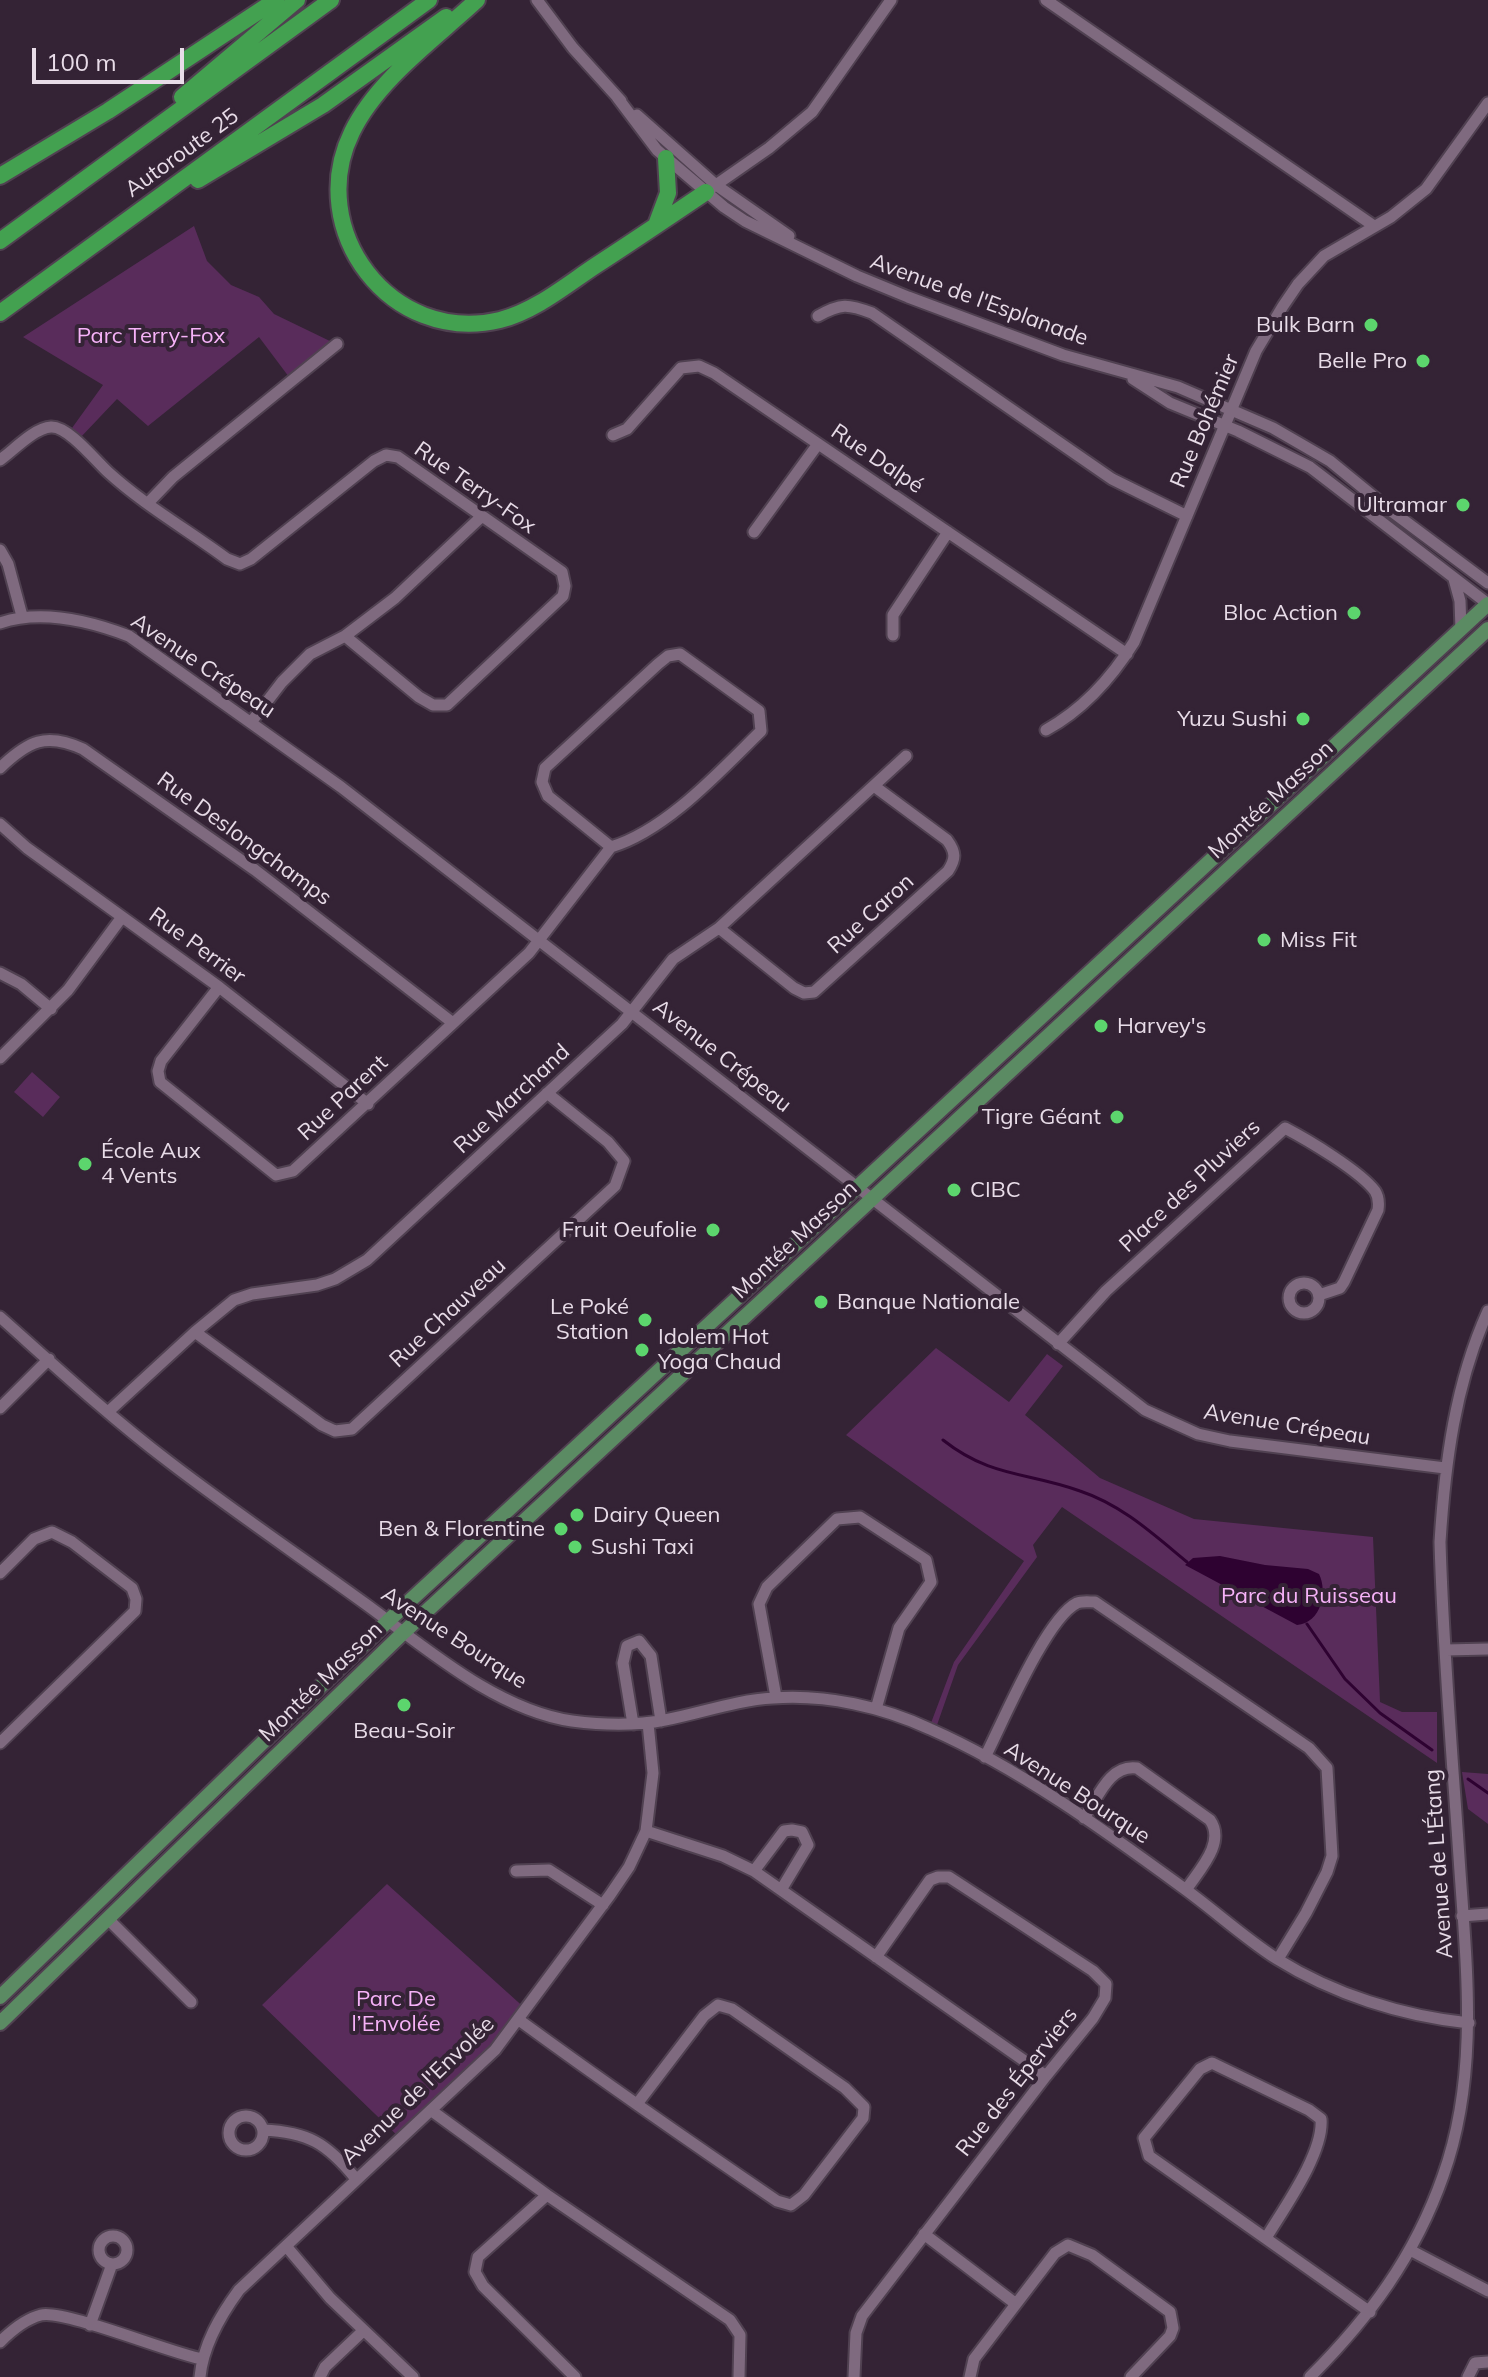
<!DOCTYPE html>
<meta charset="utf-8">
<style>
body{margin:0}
#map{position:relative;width:1488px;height:2377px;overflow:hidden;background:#342335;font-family:Mulish,sans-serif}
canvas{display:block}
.scale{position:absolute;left:32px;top:48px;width:152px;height:36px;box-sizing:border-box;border:4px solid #e8dce8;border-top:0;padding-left:10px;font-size:24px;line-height:28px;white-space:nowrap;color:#e8dce8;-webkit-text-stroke:6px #342335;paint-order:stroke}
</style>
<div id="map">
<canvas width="1488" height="2377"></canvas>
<div class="scale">100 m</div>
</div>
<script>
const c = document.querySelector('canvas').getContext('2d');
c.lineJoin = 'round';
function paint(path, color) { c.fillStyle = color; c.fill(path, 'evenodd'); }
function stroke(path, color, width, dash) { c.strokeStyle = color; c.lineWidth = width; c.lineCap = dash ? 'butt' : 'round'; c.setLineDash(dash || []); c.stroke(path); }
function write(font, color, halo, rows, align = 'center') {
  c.font = font + ' Mulish,sans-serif'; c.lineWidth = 8; c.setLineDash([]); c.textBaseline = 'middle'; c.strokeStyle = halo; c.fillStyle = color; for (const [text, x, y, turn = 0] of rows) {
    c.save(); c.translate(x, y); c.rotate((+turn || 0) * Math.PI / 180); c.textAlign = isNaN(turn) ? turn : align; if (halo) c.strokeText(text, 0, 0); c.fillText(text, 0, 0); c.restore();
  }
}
const green = new Path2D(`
 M194 226 207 261 231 285 259 297 274 314 334 343 292 381 259 337 148 426 117 399 80 438 72 428 103 385 23 337Z
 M32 1072 60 1097 43 1117 14 1092Z
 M936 1348 1009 1402 1047 1354 1063 1366 1025 1415 1100 1478 1194 1519 1373 1537 1380 1702 1402 1712H1437V1763L1062 1507 1033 1545 1037 1557 958 1665 937 1725 931 1723 954 1662 1024 1561 846 1435Z
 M1462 1772 1488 1774V1824L1468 1809Z
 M387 1884 528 2011 437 2113 403 2141 262 2005Z`);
const water = new Path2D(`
 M1220 1556 1265 1565 1308 1569 1319 1574C1328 1592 1321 1623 1297 1625L1185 1565 1193 1558Z`);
const stream = new Path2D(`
 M943 1440C991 1478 1028 1472 1080 1491 1122 1505 1153 1534 1187 1562
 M1307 1624 1345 1679 1380 1713 1432 1750
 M1468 1779 1488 1793`);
const minor = new Path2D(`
 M537 0 573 48 621 101
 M1046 0 1374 226
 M617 97 657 150 724 207 745 221 857 276 908 297 1063 355 1178 387 1273 428 1330 461 1390 510 1488 583
 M637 115 716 185 789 236
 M713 187 769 148 812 112 891 0
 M818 316C841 303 848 304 872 313L1112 479 1187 516
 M1133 379 1170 403 1238 431 1310 467 1488 604
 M613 435 627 429 681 368 699 366 714 373 1127 654
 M0 460C14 450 34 428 51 427 68 426 95 460 108 472 144 505 188 530 227 559L240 564 251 559 374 461 386 455 398 457 562 572 565 586 563 596 447 705H433L419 697 345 636
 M149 502 173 477 337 344
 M754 532 818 444
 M0 550 8 564 22 616
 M1454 579 1460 601 1461 629
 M0 623C41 609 90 621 129 636L341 787 1145 1410 1198 1434 1230 1441 1445 1468
 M893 635V615L948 532
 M252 721 282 682 310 654 345 636 395 598 481 517
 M1046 730C1084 709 1111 679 1134 642L1256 351 1283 306 1298 284 1324 256 1391 217 1426 189 1488 103
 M0 768C28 741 46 732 83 749L255 870 453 1023
 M0 824 27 848 219 987 368 1104
 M719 928 794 988 804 993 814 992 948 871C956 859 956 852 947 840L874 786
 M0 973 21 984 51 1009
 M219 987 161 1061 158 1071 160 1082 276 1175 293 1171 529 953 611 847 548 796 542 782 545 768 658 664 668 656 680 654 759 711 761 731C720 771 667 830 611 847
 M0 1058 68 990 122 917
 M1289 1298a15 15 0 1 1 30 0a15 15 0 1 1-30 0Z
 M0 1317C55 1366 109 1416 168 1461 233 1511 301 1557 367 1605 427 1649 497 1710 572 1721 603 1725 635 1726 665 1720 701 1713 737 1700 773 1698 826 1694 883 1707 930 1729 1019 1768 1104 1830 1182 1887 1214 1910 1243 1937 1277 1959 1333 1994 1402 2016 1469 2023
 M195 1332 322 1425 335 1431 352 1429 615 1186 624 1161 608 1142 547 1093
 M1058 1344 1106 1291 1285 1128C1308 1140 1360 1171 1375 1191 1379 1197 1379 1203 1378 1210L1344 1282 1340 1288 1319 1295
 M0 1408 49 1359
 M108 1412 195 1332 234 1300 252 1294 317 1285 335 1279 367 1260 622 1024 673 959 719 928 906 756
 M0 1573 34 1539 52 1532 72 1542 132 1588 136 1599 135 1611 0 1743
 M1446 1650 1488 1649
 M776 1697 759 1604 767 1587 837 1519 860 1517 926 1560 931 1582 899 1628 876 1709
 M633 1724 623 1663 627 1646 639 1641 651 1656 661 1721
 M985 1757C1002 1724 1046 1618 1077 1603 1082 1601 1089 1602 1095 1602L1309 1748 1327 1768 1332 1856 1327 1872 1306 1913 1278 1959
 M1084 1818C1098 1798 1109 1764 1137 1768L1210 1820C1226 1843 1199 1870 1186 1890
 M646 1831 723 1856 754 1871 1046 2076
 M516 1871 549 1870 603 1905
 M754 1871 784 1831 792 1830 802 1832 808 1845 781 1890
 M1462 1916 1488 1914
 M108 1919 191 2002
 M519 2020C604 2082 690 2142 777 2201L791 2205 804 2195 863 2118 864 2107 845 2088 732 2009 718 2005 704 2016 637 2104
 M432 2111 547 2195 730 2320 740 2335 739 2377
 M229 2133a17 17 0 1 1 34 0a17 17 0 1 1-34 0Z
 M263 2130C308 2132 327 2143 356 2179
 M547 2195 478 2257 475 2272 483 2286 575 2377
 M924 2234 1016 2304
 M99 2250a14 14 0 1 1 28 0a14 14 0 1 1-28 0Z
 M1266 2238C1284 2208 1324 2153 1321 2119L1309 2110 1212 2063 1200 2069 1144 2138 1149 2156 1370 2312
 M286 2246 330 2298 413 2377
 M1410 2250 1488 2291
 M90 2325 112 2264
 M0 2342C12 2330 25 2319 41 2315 63 2309 170 2353 202 2359
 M200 2377C203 2345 220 2316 239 2290L495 2050 610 1895 629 1867 646 1831 653 1773 648 1723
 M320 2377 325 2367 363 2331
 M854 2377 856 2333 862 2316 1046 2076 1093 2018 1105 1998 1106 1984 1093 1971 949 1877H938L930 1880 876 1957
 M970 2377 974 2359 1055 2253 1068 2245 1092 2255 1170 2312 1173 2328 1170 2336 1131 2377
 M1310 2377C1369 2318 1415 2256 1443 2176 1480 2073 1466 1964 1459 1857 1452 1752 1443 1647 1440 1542 1445 1463 1455 1384 1488 1311
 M1468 2377 1475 2363 1488 2362`);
const major = new Path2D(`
 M0 1997 388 1621 1488 604
 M0 2023 404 1632 1488 629`);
const highway = new Path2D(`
 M477 0C435 39 377 80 352 132 304 230 391 346 500 320 535 311 565 286 595 266 632 242 669 217 706 192
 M182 97 297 0
 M0 176 108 111 276 0
 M198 180 323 105 446 17
 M656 225 668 193 666 158
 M0 241 331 0
 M0 313 429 0`);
const markers = [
 [1371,325,8,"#5cd56d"],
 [1423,361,8,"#5cd56d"],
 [1463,505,8,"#5cd56d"],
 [1354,613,8,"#5cd56d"],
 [1303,719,8,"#5cd56d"],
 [1264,940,8,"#5cd56d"],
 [1101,1026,8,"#5cd56d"],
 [1117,1117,8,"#5cd56d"],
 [85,1164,8,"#5cd56d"],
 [954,1190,8,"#5cd56d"],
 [713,1230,8,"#5cd56d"],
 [821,1302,8,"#5cd56d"],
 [645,1320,8,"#5cd56d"],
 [642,1350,8,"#5cd56d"],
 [577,1515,8,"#5cd56d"],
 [561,1529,8,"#5cd56d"],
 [575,1547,8,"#5cd56d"],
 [404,1705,8,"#5cd56d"]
];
const streetNames = [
 ["Autoroute 25",182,153,-36],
 ["Avenue de l'Esplanade",979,300,20],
 ["Rue Bohémier",1205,421,-67],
 ["Rue Dalpé",877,459,34],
 ["Rue Terry-Fox",475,488,35],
 ["Avenue Crépeau",203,666,34],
 ["Montée Masson",1271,800,-43],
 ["Rue Deslongchamps",244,839,36],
 ["Rue Caron",871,914,-42],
 ["Rue Perrier",197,946,36],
 ["Avenue Crépeau",722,1056,38],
 ["Rue Parent",343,1098,-43],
 ["Rue Marchand",512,1099,-43],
 ["Place des Pluviers",1190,1186,-43],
 ["Montée Masson",795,1240,-43],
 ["Rue Chauveau",448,1313,-43],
 ["Avenue Crépeau",1287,1425,9],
 ["Avenue Bourque",454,1638,33],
 ["Montée Masson",321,1682,-44],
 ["Avenue Bourque",1077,1793,33],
 ["Avenue de L'Étang",1439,1864,-94],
 ["Rue des Éperviers",1017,2082,-52],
 ["Avenue de l'Envolée",418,2091,-44]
];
const poiNames = [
 ["Bulk Barn",1355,325],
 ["Belle Pro",1407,361],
 ["Ultramar",1447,505],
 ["Bloc Action",1338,613],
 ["Yuzu Sushi",1287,719],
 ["Miss Fit",1280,940,"left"],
 ["Harvey's",1117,1026,"left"],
 ["Tigre Géant",1101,1117],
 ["École Aux",101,1151,"left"],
 ["4 Vents",101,1176,"left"],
 ["CIBC",970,1190,"left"],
 ["Fruit Oeufolie",697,1230],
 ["Banque Nationale",837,1302,"left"],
 ["Le Poké",629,1307],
 ["Station",629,1332],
 ["Idolem Hot",658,1337,"left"],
 ["Yoga Chaud",658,1362,"left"],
 ["Dairy Queen",593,1515,"left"],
 ["Ben & Florentine",545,1529],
 ["Sushi Taxi",591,1547,"left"],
 ["Beau-Soir",404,1731,"center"]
];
const parkNames = [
 ["Parc Terry-Fox",151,336],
 ["Parc du Ruisseau",1309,1596],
 ["Parc De",396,1999],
 ["l’Envolée",396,2024]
];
paint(green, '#592c5b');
paint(water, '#2e0231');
stroke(stream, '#2e0231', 3);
stroke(minor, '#504151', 15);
stroke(major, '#504151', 18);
stroke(highway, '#504151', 20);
stroke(minor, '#7f6a7f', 11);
stroke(major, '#5b8b63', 14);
stroke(highway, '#43a150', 16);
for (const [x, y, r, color] of markers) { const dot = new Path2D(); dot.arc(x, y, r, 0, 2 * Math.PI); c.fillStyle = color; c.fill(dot); stroke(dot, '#342335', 3); }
write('22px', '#e8dce8', '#342335', streetNames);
write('22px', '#e8dce8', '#342335', poiNames, 'right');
write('22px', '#f6b2f8', '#342335', parkNames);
</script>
